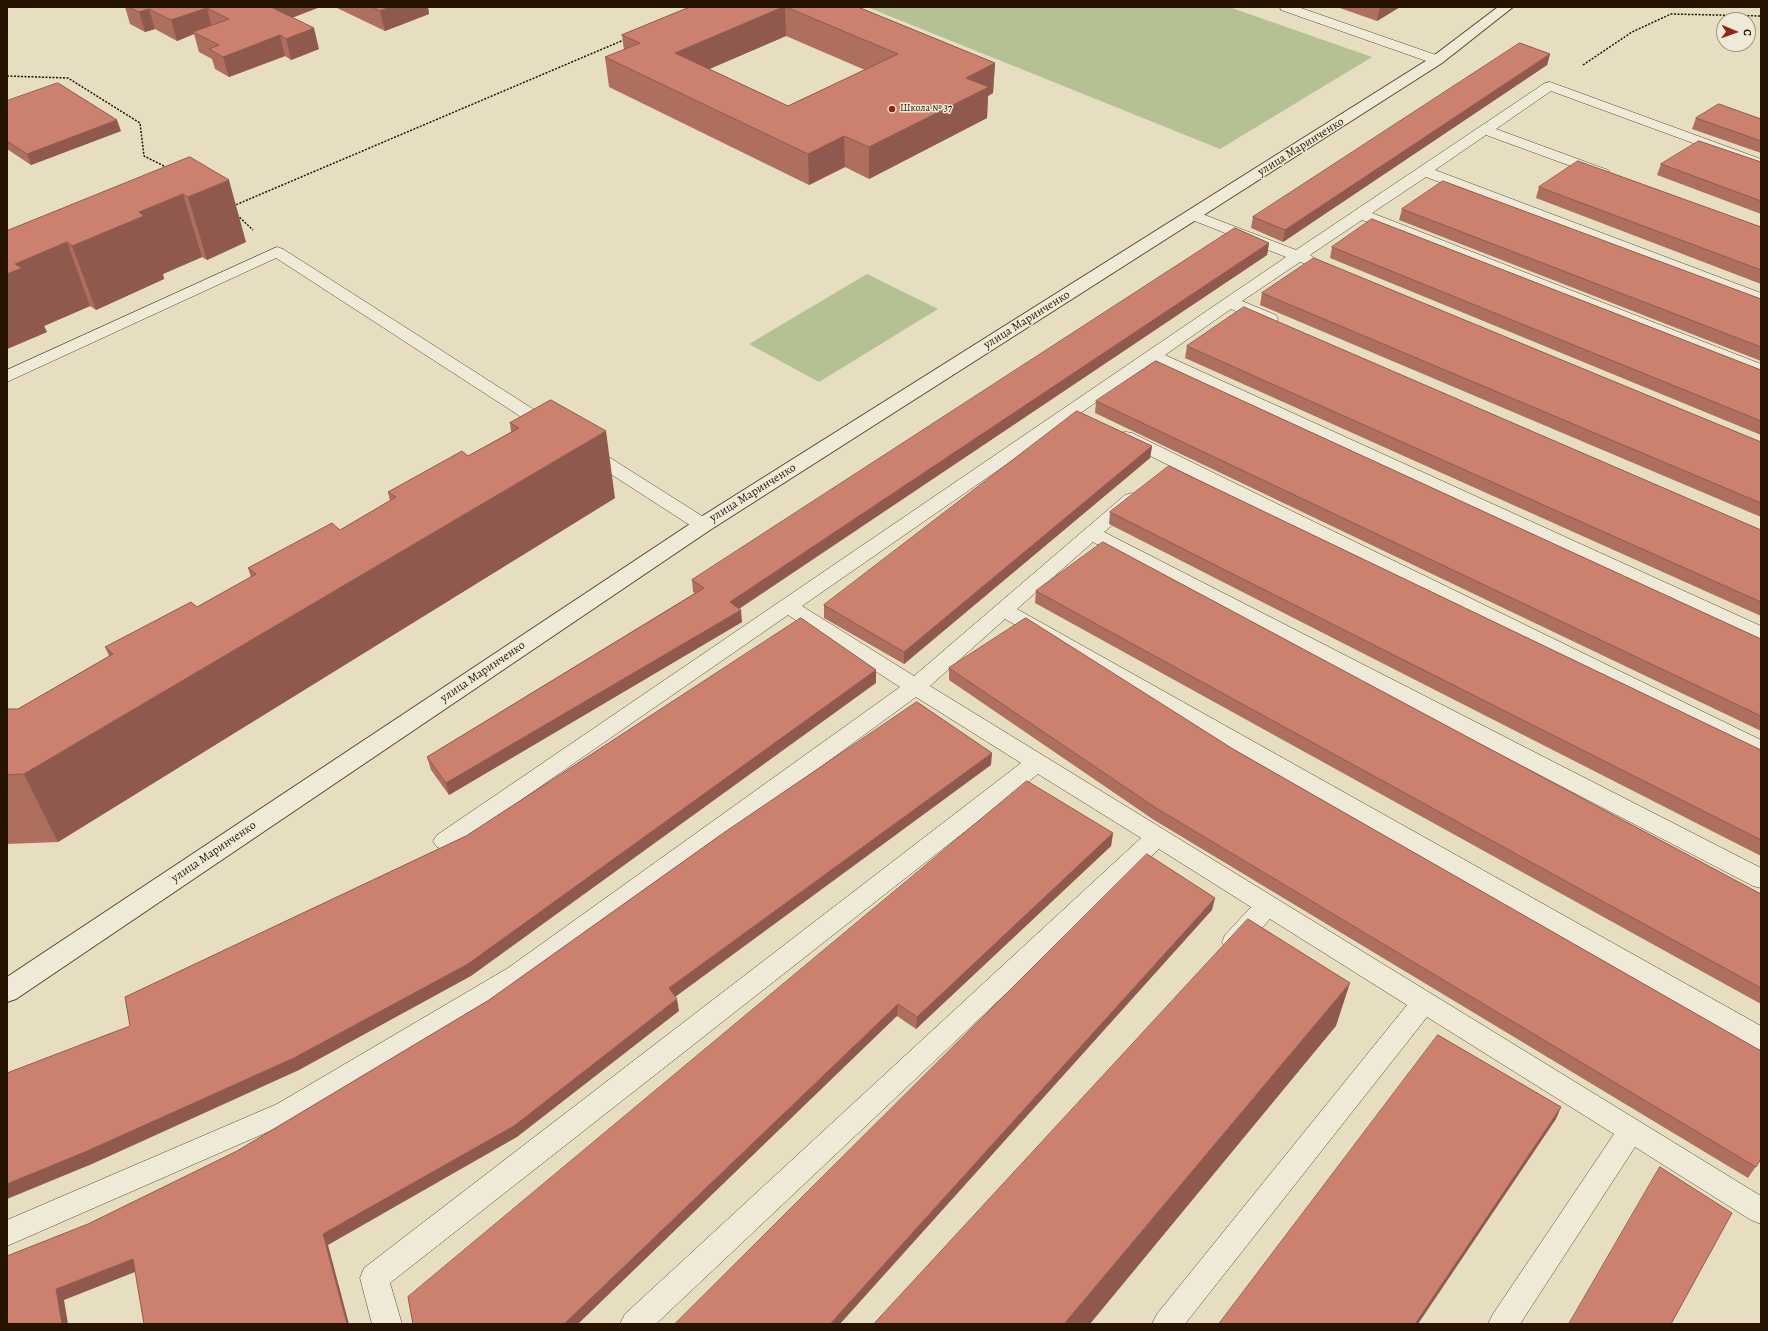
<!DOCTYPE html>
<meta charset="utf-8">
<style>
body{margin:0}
#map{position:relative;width:1768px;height:1331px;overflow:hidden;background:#e7dec1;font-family:Alegreya,serif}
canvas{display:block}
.frame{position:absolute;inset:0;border:8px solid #261300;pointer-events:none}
.north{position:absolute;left:1716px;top:12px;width:40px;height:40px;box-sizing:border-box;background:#efead7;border:1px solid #9f9481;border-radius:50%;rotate:92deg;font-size:11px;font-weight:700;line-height:16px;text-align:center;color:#261300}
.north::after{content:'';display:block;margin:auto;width:14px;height:18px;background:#8f2418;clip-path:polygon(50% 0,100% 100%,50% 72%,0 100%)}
</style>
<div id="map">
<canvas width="1768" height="1331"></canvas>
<div class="frame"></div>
<div class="north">С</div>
</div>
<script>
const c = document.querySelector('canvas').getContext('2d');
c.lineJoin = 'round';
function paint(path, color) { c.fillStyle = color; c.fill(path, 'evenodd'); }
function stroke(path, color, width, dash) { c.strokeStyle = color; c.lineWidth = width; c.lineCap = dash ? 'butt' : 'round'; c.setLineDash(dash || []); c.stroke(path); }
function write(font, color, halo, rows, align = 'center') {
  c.font = font + ' Alegreya,serif'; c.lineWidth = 3; c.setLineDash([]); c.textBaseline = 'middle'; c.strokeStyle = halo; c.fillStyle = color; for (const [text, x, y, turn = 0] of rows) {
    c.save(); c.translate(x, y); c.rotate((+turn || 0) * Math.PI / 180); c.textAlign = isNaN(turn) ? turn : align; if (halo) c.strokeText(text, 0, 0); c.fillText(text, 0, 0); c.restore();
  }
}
const green = new Path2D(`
 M867 7H1229L1372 57 1220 149Z
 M867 274 938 309 819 382 749 344Z`);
const path = new Path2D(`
 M1583 65 1632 32 1671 14 1761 16
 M7 76 68 78 140 123 144 156 168 168
 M233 206 626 39
 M237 215 253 230`);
const lane = new Path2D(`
 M1280 7H1298L1442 57 1444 60 1442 63H1432L1281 10Z
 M1550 82 1761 159V168L1551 91 1496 129 1608 170 1610 173 1608 176 1603 177 1598 176 1486 135 1435 170 1761 293V304L1426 177 1372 213 1761 364V375L1362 220 1310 255 1316 260 1314 263 1308 265 1300 262 1242 301 1276 315 1278 319 1276 323C1262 326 1244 314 1231 309L1165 355 1761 626V641L1154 362 802 606 914 676 1125 495 1132 493 1139 495 1141 499 1139 503 1104 532 1761 868V888L1753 886 1093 542 1017 609 1761 1026V1050L1752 1047 1005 619 930 686 1761 1196V1224L1751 1220 1635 1147 1520 1324H1488L1493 1314 1614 1134 1427 1017 1185 1324H1152L1157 1314 1407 1005 1270 919 1243 949 1234 952 1225 949 1222 942 1225 935 1251 907 1159 849 656 1324H620L625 1314 1141 838 1038 774 390 1283 402 1324H372L360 1278 364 1268 1021 763 916 697 526 982 295 1120 7 1246V1220L277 1104 508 968 900 687 788 615 453 847 445 850 437 847 433 841 437 835 1286 257 1187 218 1184 215 1187 212 1192 210 1197 212 1296 250 1545 83Z
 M277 247 283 249 558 425 561 429 558 433 552 434 546 433 276 258 7 382V370Z
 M1126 432 1132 433 1761 740V757L1753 755 1120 441 1117 437 1120 433Z
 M587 445 593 447 710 521 713 525 710 529 703 531 696 529 581 455 578 451 581 447Z`);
const street = new Path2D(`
 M1498 7H1513L1442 63 710 530 16 999 7 1002V977L696 520 1432 57Z`);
const wall = new Path2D(`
 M125 7H320L292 18 319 49 291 60 285 56 229 77 215 69 212 59 199 52 194 34 177 41 155 29 145 32 130 24Z
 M335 7H428L429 14 385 31Z
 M690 7H858L995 63 993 93 988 96 987 118 869 179 845 167 809 185 609 87 605 57 624 50 622 35ZM786 36 865 70 788 106 709 69Z
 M1337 7H1400L1377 21Z
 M1550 54 1547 65 1283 242 1251 228 1253 217Z
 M7 101 121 131 31 165 7 149Z
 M1696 118 1761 119V153L1692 129Z
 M190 157 246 242 207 260 202 257 163 274 164 279 96 310 90 306 44 326 47 332 7 349V231Z
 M1761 162V214L1657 175 1661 164Z
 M1539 187 1761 227V284L1536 198Z
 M1402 209 1761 299V361L1399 220Z
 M1269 243 1267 255 739 609 742 622 449 795 431 770 427 757 695 593 693 592 692 580Z
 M1332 247 1761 370V435L1330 258Z
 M1262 293 1761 442V517L1260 305Z
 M1187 346 1761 530V616L1185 358Z
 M551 400 615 498 58 842 7 844V709H18L109 656 105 647 197 607 251 577 248 568 340 530 390 501 388 492 468 456 511 432 510 423Z
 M1096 401 1761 639V731L1095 413Z
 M1152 446 1150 458 904 664 824 618V605Z
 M1110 512 1761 750V856L1109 524Z
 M1036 591 1761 894V1004L1035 603Z
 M949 668 1761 1159 1748 1178 1154 820 949 680Z
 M1113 833 1111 846 916 1029 897 1016 408 1297Z`);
const shadedWall = new Path2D(`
 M267 7H320L272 25Z
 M390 7H428L429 14 385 31 380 11Z
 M783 7H785L786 36 677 83 675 53Z
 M1380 7H1400L1377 21Z
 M207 8 212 28 193 32 194 34 177 41 171 20Z
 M149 9 155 29 145 32 139 12Z
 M314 28 319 49 291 60 286 39Z
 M280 35 285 56 229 77 223 57Z
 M1550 54 1547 65 1283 242 1285 230Z
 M995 63 993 93 988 96 987 118 869 179V147L966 78Z
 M117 120 121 131 31 165 27 154Z
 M844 136 845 167 809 185 808 154Z
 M229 180 246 242 207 260 188 197Z
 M183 194 202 257 163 274 164 279 96 310 72 246 139 212Z
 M67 242 90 306 44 326 47 332 7 349V274L15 264Z
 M1269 243 1267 255 731 614 730 602Z
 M606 431 615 498 58 842 24 774Z
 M1152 446 1150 458 904 664V652Z
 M741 610 742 622 449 795 446 783Z
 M876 670V683L471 976 299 1070 92 1164 7 1199V1184Z
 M992 753 991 765 671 1000 669 988Z
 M1113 833 1111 846 916 1029 917 1017Z
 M1215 898 1212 910 840 1324H830Z
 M1350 983 1336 1026 1090 1324H1064Z
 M677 999 679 1011 517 1137 328 1245 349 1324H347L323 1234Z
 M898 1004 897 1016 578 1324H564Z
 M1561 1107 1556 1119 1418 1324H1415Z
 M133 1259 140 1270 64 1300 68 1324H62L56 1289Z`);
const building = new Path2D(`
 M129 7H271L314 28 286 39 280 35 223 57 209 49 219 45 193 32 229 19 207 8 171 20 149 9 139 12Z
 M373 7H390L380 11Z
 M690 7H783L675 53 788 106 898 54 786 7H858L995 63 966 78 989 87 869 147 844 136 808 154 605 57 640 43 622 35Z
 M1520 43 1550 54 1285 230 1253 217Z
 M58 83 117 120 27 154 7 141V101Z
 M1719 104 1761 119V141L1696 118Z
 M1699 141 1761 162V201L1661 164Z
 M190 157 229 180 188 197 183 194 139 212 144 216 72 246 67 242 15 264 22 268 7 274V231Z
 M1578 161 1761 227V270L1539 187Z
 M1443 181 1761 299V347L1402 209Z
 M1372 219 1761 370V421L1332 247Z
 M1235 228 1269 243 730 602 741 610 446 783 427 757 704 588 692 580Z
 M1314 258 1761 442V503L1262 293Z
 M1244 307 1761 530V602L1187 346Z
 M1156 361 1761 639V716L1096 401Z
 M551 400 606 431 24 774 7 775V709H18L113 654 105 647 191 602 197 607 256 574 248 568 332 523 340 530 396 497 388 492 462 451 468 456 519 428 510 423Z
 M1077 411 1152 446 904 652 824 605Z
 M1169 466 1761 750V840L1110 512Z
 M1103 542 1761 894V988L1036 591Z
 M801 618 876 670 468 964 294 1058 85 1152 7 1184V1073L130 1026 125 997 466 836Z
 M1026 618 1233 749 1761 1051V1159L1756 1167 1156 808 949 668Z
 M917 702 992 753 669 988 677 999 514 1126 323 1234 347 1324H144L133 1259 56 1289 62 1324H7V1256L88 1224 237 1151 489 1000 722 834Z
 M1027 781 1113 833 917 1017 898 1004 564 1324H413L408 1297Z
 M1147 854 1215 898 830 1324H675Z
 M1248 919 1350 983 1064 1324H874Z
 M1438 1035 1561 1107 1415 1324H1219Z
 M1660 1167 1732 1213 1671 1324H1569Z`);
const markers = [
 [892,109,4,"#8f2418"]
];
const farPoinames = [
 ["Школа № 37",900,109]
];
const streetNames = [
 ["улица Маринченко",1301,147,-32],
 ["улица Маринченко",1027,320,-32],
 ["улица Маринченко",753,493,-32],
 ["улица Маринченко",483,672,-34],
 ["улица Маринченко",214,852,-34]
];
paint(green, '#b5c193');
stroke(lane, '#564630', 1);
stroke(street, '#564630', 2);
stroke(path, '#261300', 1.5, [2, 1.5]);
paint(lane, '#efead7');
paint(street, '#efead7');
paint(wall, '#af6f5f');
paint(shadedWall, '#8f5a4d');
paint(building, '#cc816e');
stroke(building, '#8f5a4d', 1);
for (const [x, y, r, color] of markers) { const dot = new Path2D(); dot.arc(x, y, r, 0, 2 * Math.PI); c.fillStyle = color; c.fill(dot); stroke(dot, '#efead7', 1.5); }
write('10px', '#261300', '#efead7', farPoinames, 'left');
write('12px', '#261300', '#efead7', streetNames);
</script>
